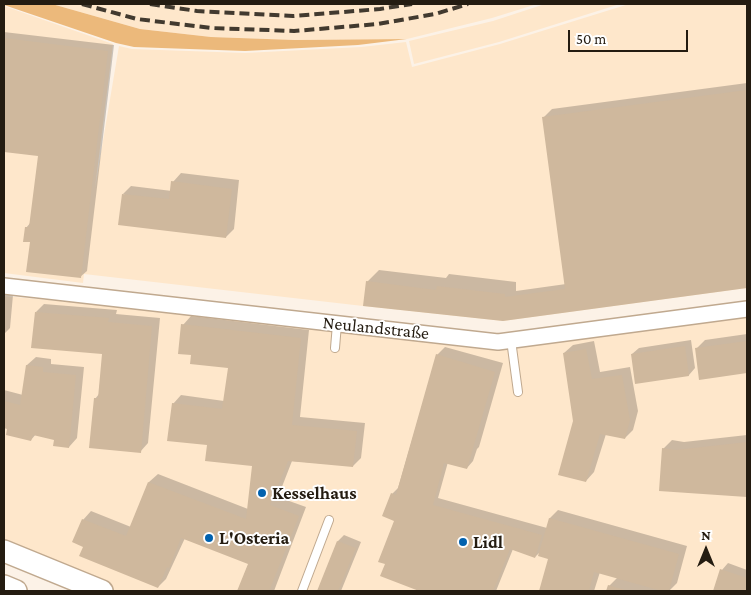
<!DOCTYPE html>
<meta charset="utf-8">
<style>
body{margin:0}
#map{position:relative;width:751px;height:595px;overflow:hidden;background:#fcf2e7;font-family:"Crimson Pro",serif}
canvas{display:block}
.frame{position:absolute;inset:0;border:5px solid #241c11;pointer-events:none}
.north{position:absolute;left:681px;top:525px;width:50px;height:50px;-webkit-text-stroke:4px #fff;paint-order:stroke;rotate:0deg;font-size:14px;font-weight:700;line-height:20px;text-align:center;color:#241c11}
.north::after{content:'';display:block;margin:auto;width:18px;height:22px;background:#241c11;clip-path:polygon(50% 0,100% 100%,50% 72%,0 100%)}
.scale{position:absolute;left:568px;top:30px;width:120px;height:22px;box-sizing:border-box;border:2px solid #241c11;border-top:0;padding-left:6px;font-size:15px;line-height:18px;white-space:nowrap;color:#241c11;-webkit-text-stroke:4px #fff;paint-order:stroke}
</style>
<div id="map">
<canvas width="751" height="595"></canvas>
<div class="frame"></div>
<div class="north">N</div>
<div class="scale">50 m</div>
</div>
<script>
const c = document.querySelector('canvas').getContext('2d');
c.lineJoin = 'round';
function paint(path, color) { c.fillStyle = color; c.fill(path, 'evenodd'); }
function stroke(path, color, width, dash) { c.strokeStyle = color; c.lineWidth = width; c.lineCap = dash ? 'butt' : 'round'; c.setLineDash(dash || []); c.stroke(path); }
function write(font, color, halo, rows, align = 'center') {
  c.font = font + ' "Crimson Pro",serif'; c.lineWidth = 4; c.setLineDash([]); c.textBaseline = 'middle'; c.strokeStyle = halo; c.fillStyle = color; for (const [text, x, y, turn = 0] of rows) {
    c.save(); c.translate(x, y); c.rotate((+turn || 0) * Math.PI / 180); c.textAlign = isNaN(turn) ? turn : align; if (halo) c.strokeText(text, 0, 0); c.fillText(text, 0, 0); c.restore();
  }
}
const built = new Path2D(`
 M52 4H537L492 18 407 39 295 40 211 37 140 29Z
 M545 4H620L499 42 414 64 409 41 493 21Z
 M629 4H747V288L503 321 363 306 84 274 83 283 4 273V6L113 44 95 188 119 46 132 49 245 53 361 47 406 42 412 67 500 44Z
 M4 296 149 309 489 350 747 315V591H115L22 554 4 545Z`);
const green = new Path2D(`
 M4 4H52L140 29 211 37 295 40 407 39 358 45 245 51 134 47 116 43 4 5Z`);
const shadow = new Path2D(`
 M4 32 114 45 87 271 80 277 31 241 26 228 31 222 39 155 4 150Z
 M747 83V287L503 320 367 282 379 270 446 278 449 274 516 282V291L566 284 544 117 552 109Z
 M181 173 239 180 234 229 226 237 123 194 131 186 172 191 173 182Z
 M4 294 13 295 10 328 4 334Z
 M44 304 117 310 116 314 160 318 148 443 140 452 95 399 99 394 103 353 36 312Z
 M191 316 309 330 300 417 365 423 361 458 353 466 292 461 278 497 306 507 274 591H238L249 563 185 538 166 579 158 587 85 546 83 520 91 511 131 527 149 482 158 474 248 509 253 465 208 444 173 404 181 395 224 401 229 366 192 354 183 325Z
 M747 334V372L700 378 696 349 705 340Z
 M691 340 695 368 689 375 636 382 632 354 639 348Z
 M594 341 600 372 630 367 638 411 633 430 625 438 606 434 594 472 586 481 574 422 564 353 573 345Z
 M445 347 503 363 479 447 477 449 473 461 467 468 448 462 438 498 547 528 550 518 558 510 687 546 677 583 669 591H608L609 586 618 577 600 572 594 591H540L549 558 541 551 535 557 513 549 496 591H423L382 575 386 563 396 520 392 494 398 488 437 355Z
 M36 357 51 359V364L84 367 77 438 69 447 56 439 36 434 31 440 9 429 4 427V390L23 395 27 365Z
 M747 435V496L661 490 663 449 672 440 684 442Z
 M344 535 361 542 341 591H318L338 541Z
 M728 563 747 570V591H714L722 570Z`);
const building = new Path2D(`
 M4 38 108 51 81 278 26 272 30 242H23L25 227H29L38 156 4 152Z
 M747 90V288L503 321 363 306 366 281 436 290 437 286 505 294V297L565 289 542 117Z
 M171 181 232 189 226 238 118 225 122 194 169 199Z
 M35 312 109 318 108 322 152 326 141 453 89 448 94 398H98L102 354 31 348Z
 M181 324 301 338 292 425 357 431 353 467 288 461 270 505 299 516 269 591H237L248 564 181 538 169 568 167 567 158 588 79 556 83 547 72 542 82 519 126 536 148 482 246 519 252 466 205 461 207 445 167 441 172 403 222 409 228 368 190 364 191 355 178 354Z
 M747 341V373L699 380 695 348Z
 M685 346 689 376 635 384 631 354Z
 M586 349 592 379 622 375 630 420 625 439 600 434 586 482 558 475 573 421 563 353Z
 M436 354 495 372 467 469 444 463 433 505 542 535 535 558 510 549 493 591H419L380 576 385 564 378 562 394 521 382 516 391 493 396 495Z
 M26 365 43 367V372L76 375 69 448 53 446 54 440 33 435 31 441 6 435 7 429 4 428V401L20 405Z
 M747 442V497L659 491 662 448 675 450Z
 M549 518 679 554 669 591H662L594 572 589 591H539L548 559 538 556Z
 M337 541 356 548 338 591H317Z
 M720 569 747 578V591H713Z
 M608 585 628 591H606Z`);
const service = new Path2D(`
 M511 340 518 392
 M335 348 337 324
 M302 591 329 520`);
const minor = new Path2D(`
 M4 286 498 342 747 309`);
const secondary = new Path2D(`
 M4 551 102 591
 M4 586 16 591`);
const rail = new Path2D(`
 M82 4 137 19 211 28 294 31 378 24 435 14 468 4
 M150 4 197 11 293 16 380 9 412 4`);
const markers = [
 [262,493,5,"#0161ae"],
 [209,538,5,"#0161ae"],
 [463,542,5,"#0161ae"]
];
const streetNames = [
 ["Neulandstraße",376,328,6]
];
const poiNames = [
 ["Kesselhaus",272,493],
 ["L'Osteria",219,538],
 ["Lidl",473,542]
];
paint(built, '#fee7cb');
paint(green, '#ecb97b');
paint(shadow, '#0003');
paint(building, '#cfb89d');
stroke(service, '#c0a98f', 10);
stroke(minor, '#c0a98f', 18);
stroke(secondary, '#c0a98f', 24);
stroke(service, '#fff', 8);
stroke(minor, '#fff', 15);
stroke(secondary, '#fff', 21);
stroke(rail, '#423a2f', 4, [10, 5]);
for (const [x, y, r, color] of markers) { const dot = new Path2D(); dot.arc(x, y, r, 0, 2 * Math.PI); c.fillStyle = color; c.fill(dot); stroke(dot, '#fff', 2); }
write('18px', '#241c11', '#fff', streetNames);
write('bold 18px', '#241c11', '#fff', poiNames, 'left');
</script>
